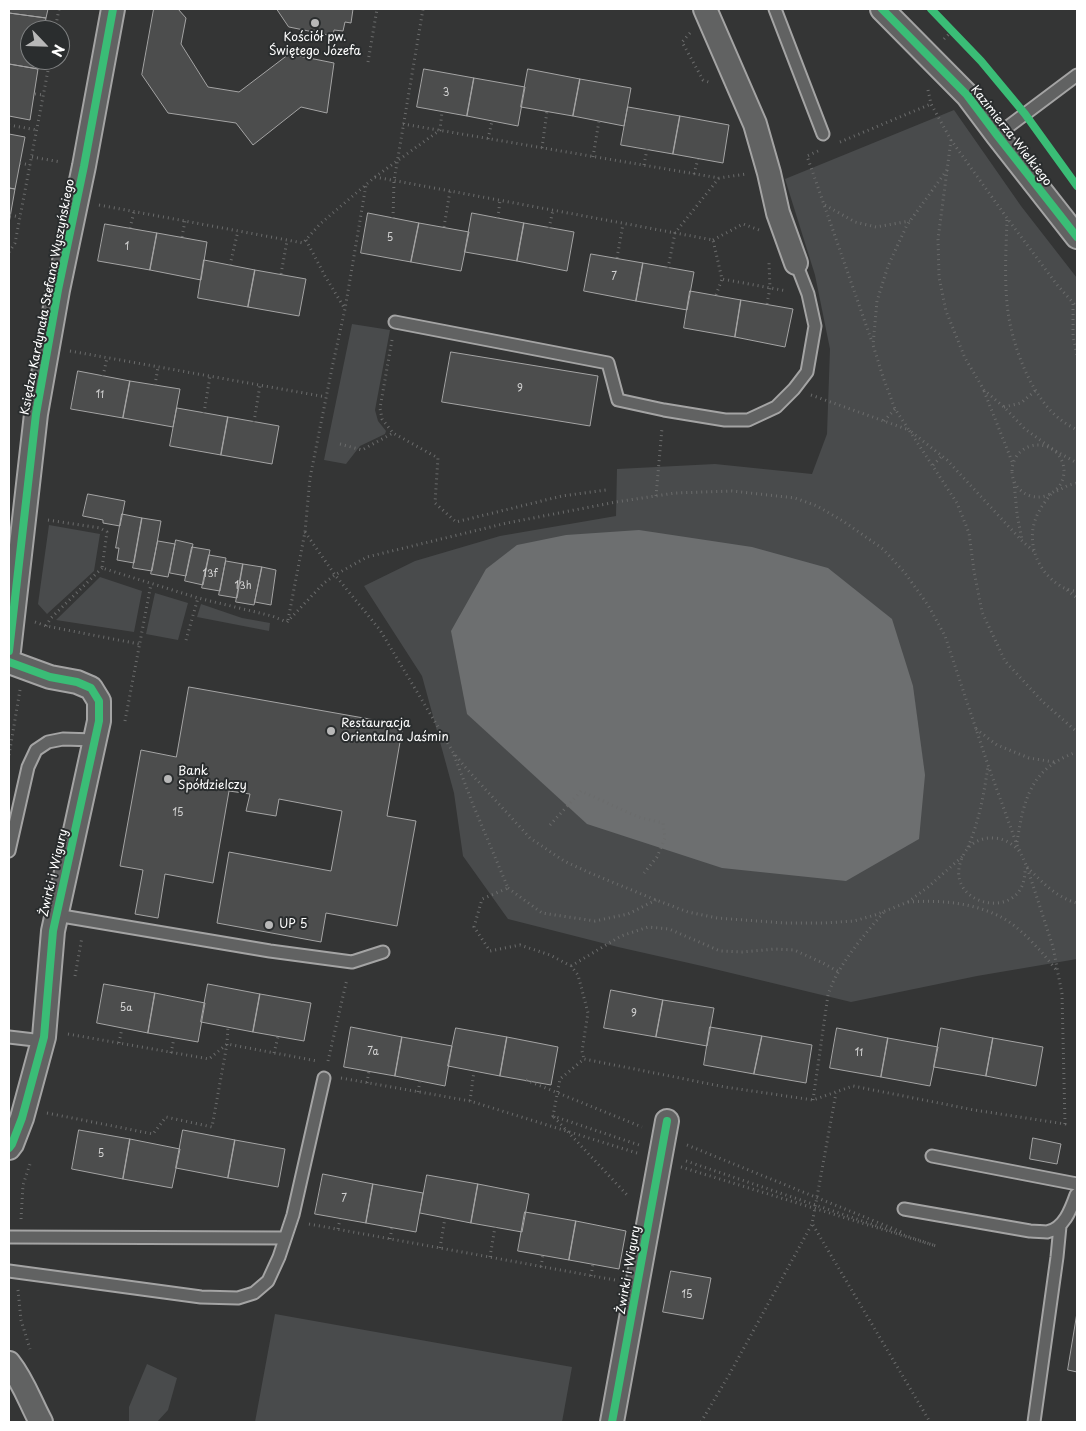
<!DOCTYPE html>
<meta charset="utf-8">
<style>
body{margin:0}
#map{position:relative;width:1086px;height:1431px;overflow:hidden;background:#343535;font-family:"Playpen Sans",sans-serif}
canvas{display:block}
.frame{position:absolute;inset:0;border:10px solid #fff;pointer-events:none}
.north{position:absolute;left:20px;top:20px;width:50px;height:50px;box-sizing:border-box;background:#2a2d2e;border:1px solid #7f8182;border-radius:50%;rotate:114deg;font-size:14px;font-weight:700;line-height:20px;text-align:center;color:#fff}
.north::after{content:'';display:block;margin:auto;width:18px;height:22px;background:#b8b8b8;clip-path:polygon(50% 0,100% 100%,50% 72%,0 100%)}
</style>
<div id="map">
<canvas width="1086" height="1431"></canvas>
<div class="frame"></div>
<div class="north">N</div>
</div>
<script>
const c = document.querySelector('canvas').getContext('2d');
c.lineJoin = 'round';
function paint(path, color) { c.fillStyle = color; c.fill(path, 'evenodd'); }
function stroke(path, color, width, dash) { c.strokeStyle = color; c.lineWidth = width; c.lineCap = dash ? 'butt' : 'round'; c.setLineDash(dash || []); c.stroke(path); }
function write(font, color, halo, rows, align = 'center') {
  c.font = font + ' "Playpen Sans",sans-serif'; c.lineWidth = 4; c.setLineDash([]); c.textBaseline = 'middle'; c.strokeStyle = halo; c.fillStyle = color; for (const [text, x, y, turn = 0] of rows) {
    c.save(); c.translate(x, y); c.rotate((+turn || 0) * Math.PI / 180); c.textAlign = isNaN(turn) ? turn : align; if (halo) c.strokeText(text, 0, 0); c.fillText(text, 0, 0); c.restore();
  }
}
const green = new Path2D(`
 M954 110 1021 206 1077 278V959L977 976 851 1002 702 966 618 947 508 919 463 856 454 793 422 676 364 586 415 561 500 536 616 516 617 469 715 464 812 474 827 434 830 349 815 275 785 179Z
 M352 324 390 330 375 410 378 421 386 431 385 434 360 446 346 464 324 460Z
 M49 525 100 534 94 571 47 614 38 604Z
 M100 577 142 591 134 632 56 620Z
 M155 593 188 603 178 640 146 634Z
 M201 604 242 618 270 623 269 631 197 617Z
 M275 1314 572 1367 562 1422H255Z
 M147 1364 177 1378 168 1410 157 1422H129V1407Z`);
const water = new Path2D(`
 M639 530 752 547 828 568 892 619 913 686 925 775 919 839 846 881 722 868 587 824 467 714 451 631 486 569 517 545 566 535Z`);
const building = new Path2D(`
 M10 9H48L46 18 9 13Z
 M154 9H178L186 18 181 44 208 87 239 92 289 54 334 63 327 113 301 107 253 145 236 123 168 113 142 75Z
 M277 9H353L351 23 345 22 343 31 334 30 333 36 289 27Z
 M9 13 46 18 44 30H30V60H40L38 69 9 64Z
 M9 64 38 69 30 120 9 116Z
 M424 69 474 78 467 116 417 107Z
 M528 69 580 79 573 116 521 107Z
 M474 78 525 87 518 126 467 116Z
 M580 79 631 88 624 126 573 116Z
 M628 107 680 116 673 154 621 145Z
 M680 116 729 125 723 163 673 154Z
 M9 134 25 137 15 189 9 188Z
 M9 188 15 189 9 223Z
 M368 213 419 223 411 262 361 253Z
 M472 213 524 223 517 261 465 252Z
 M419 223 469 232 461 271 411 262Z
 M524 223 574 232 567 271 517 261Z
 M105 224 157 233 150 270 98 261Z
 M157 233 207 242 201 280 150 270Z
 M591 254 643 263 636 301 584 291Z
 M204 260 255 270 248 307 198 298Z
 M643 263 694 272 687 310 636 301Z
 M255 270 306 279 299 316 248 307Z
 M690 291 741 300 735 337 684 328Z
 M741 300 793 309 785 347 735 337Z
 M451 352 598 376 590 426 442 402Z
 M78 371 130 381 123 418 71 409Z
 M130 381 180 389 173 427 123 418Z
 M177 408 228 417 221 455 170 446Z
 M228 417 279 426 272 464 221 455Z
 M88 494 125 501 120 526 103 523V520L83 516Z
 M122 514 142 518 134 563 117 560 119 548H116Z
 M142 518 161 521 152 571 133 568Z
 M176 540 193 544 186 576 170 573Z
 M158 541 175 544 168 577 151 574Z
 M192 547 210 550 203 585 185 581Z
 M209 555 226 558 220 591 202 588Z
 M226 561 243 564 237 598 219 595Z
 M243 564 262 567 254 605 236 602Z
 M262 567 276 570 271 605 255 602Z
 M189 687 403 725 387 816 416 821 397 926 326 913 321 942 217 923 229 852 331 871 342 811 279 799 276 816 246 811 250 794 229 791 213 883 165 874 158 918 135 914 143 870 120 866 141 750 176 757Z
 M104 984 155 993 148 1033 97 1023Z
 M208 984 260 994 253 1032 201 1022Z
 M611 990 663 1000 656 1037 604 1028Z
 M155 993 205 1003 198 1042 148 1033Z
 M260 994 311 1003 304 1041 253 1032Z
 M663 1000 714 1008 707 1046 656 1037Z
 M351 1027 402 1037 395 1076 344 1067Z
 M710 1027 762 1036 754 1074 704 1065Z
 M456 1028 507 1037 500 1076 448 1066Z
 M837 1028 888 1038 881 1077 830 1068Z
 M941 1028 993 1038 986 1076 934 1067Z
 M762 1036 812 1045 806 1083 754 1074Z
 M402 1037 452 1046 445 1086 395 1076Z
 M507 1037 558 1047 551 1085 500 1076Z
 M888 1038 938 1047 930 1086 881 1077Z
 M993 1038 1043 1047 1036 1086 986 1076Z
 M79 1130 130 1139 123 1179 72 1169Z
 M183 1130 235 1140 228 1178 176 1168Z
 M1033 1138 1061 1144 1057 1164 1030 1159Z
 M130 1139 180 1149 172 1188 123 1179Z
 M235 1140 285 1149 278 1187 228 1178Z
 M323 1174 373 1184 366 1223 315 1214Z
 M427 1175 478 1184 471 1223 420 1213Z
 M373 1184 423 1193 416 1232 366 1223Z
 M478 1184 529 1194 522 1232 471 1223Z
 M525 1212 576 1221 569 1260 518 1251Z
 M576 1221 626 1231 619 1269 569 1260Z
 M671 1271 711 1278 703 1319 663 1312Z
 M1077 1313V1372L1068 1370Z`);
const path = new Path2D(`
 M55 30 59 9
 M690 33 682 42 703 80 711 83
 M944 39 952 31
 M368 62 377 9
 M928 90 931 104 951 140 1007 218 1058 286 1077 307
 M35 94 44 95
 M403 124 719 178 746 174
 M9 125 37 130
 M488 139 492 121
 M951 140 938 239 939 277 946 311 965 358 984 390 1004 407 1025 429 1054 450 1077 463
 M840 142 931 104
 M542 148 547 111
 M818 151 807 156 872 342
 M32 157 61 162
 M593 157 599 121
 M20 163 30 165
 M644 165 647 149
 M947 170 907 225 888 266 877 301 873 345 883 377 895 409 909 430 947 460 1023 542 1035 552
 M694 174 698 159
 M375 177 713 240 722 279 787 291
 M99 205 303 243 320 224 375 177 440 130 442 112
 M825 205 855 222 876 227 910 221
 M10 215 20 217
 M393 218 394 181 423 9
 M498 218 500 200
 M1007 220C1006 250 1004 282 1008 312 1013 348 1032 398 1061 420 1066 424 1072 427 1077 430
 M444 227 450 191
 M130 228 134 212
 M549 228 553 210
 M182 237 185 221
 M306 240 325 276 345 309
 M713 240 743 224 759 230
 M9 252 15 243 50 60
 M617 258 623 224
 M230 265 238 231
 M668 268 675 233 719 178
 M281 274 287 241
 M716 295 722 279
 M767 304 770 288 769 263
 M1073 304V336L1077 355
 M392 340 380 408 382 419 393 433 438 458 435 503 456 522 562 496 606 490
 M70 351 326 397
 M103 376 107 358
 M155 385 158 367
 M984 391 1013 464
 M811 395 909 430 957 503 969 533 974 571 982 612 1005 661 1043 702 1077 732
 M1004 407 1021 403 1036 390
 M204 413 210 376
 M884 421 895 409
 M254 422 260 385
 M340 444 362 450 393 433
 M1012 471a26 26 0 1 1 52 0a26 26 0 1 1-52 0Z
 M933 465 942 456
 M1014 482 1017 514 1022 540
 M1057 491 1069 485 1077 483
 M1051 494C1044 503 1037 512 1034 524 1028 547 1039 572 1059 585 1064 589 1071 590 1077 592
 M656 496 662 428
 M48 520 100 528 107 532 102 568 198 598 272 616 287 622 324 583 335 575 367 557 507 523 616 502 675 493 732 491 795 498 817 506 843 521 883 549 905 573 928 605 945 636 988 765 1017 845 1027 867 1053 947 1062 994 1065 1124 974 1110 853 1086 813 1100 725 1087 584 1059 560 1079 553 1116 639 1145
 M305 532 335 575 380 630 453 752 465 767 530 838 564 861 590 873 656 900 688 912 717 918 784 923H824L854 921 875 915 908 902 928 887 963 856
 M1067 590 1077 598
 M288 620 305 532 310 478 332 368 345 309 366 185
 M35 622 46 626 139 644
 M46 626 51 618 102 568
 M186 640 198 598
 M125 721 151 584
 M976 729 997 745 1029 758 1054 762
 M9 755 20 690
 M454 755 474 807 508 888 482 899 474 927 490 951 520 945 550 955 571 966 578 975 588 1013 582 1051 584 1059
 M550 825 581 791 638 817 663 823 665 838 657 857 644 873
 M1017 842C1024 798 1031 768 1077 752
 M968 847C979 821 984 794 988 766
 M1019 851C1012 843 1003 838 993 838 981 837 969 844 964 854 936 905 1028 927 1025 867
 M1027 867C1042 882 1057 898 1077 903
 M508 888 542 913 595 921 628 914 656 900
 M908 902C939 900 970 902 999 916 1020 926 1043 953 1057 971
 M571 966 621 936 648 927 669 929 720 951 742 952 775 949 794 950 821 962 839 972
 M75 976 82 937
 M68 1034 209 1059 227 1044 317 1061
 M119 1043 122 1028
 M171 1053 174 1038
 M274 1053 278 1037
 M328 1061 347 979
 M341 1078 470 1101 637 1153
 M526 1080 642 1127
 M367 1083 369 1071
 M418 1092 420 1081
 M813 1100 828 995C837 966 864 935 884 912
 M470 1101 474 1071
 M47 1113 153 1134 166 1117 212 1127 227 1044 228 1027
 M554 1117 628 1196
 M687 1145 904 1233
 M681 1167 936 1246 683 1160
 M21 1219 23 1185 31 1161
 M309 1224 615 1280
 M813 1225 930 1422
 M338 1229 340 1219
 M390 1239 392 1228
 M440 1248 445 1218
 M490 1257 495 1227
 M541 1267 543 1255
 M591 1276 593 1264
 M18 1290 21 1320 30 1349
 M701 1422 729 1375 812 1224 836 1093`);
const service = new Path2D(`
 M775 9 823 134
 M997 135 1077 75
 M395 322 608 363 618 400 664 410 725 420H748L776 407 794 389 807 372 815 326 808 294 796 263
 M9 851 28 767 36 750 48 742 63 739 95 740
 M56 915 270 951 352 962 383 952
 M9 1037 43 1041
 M932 1156 1077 1184
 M904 1209 1030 1231C1036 1231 1042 1232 1047 1232 1064 1229 1071 1209 1076 1195L1077 1194
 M9 1237 285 1238
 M9 1271 201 1297 238 1298 254 1293 268 1281 279 1257 293 1215 324 1078
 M1034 1422 1057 1257 1060 1226`);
const minor = new Path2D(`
 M705 9 755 124 769 173 778 213 796 263
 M882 9 967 95 997 135 1077 237
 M9 651 36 414 58 290 84 166 113 9
 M9 662 50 677 77 682 91 688 99 701V721L53 931 44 1037 22 1118 12 1144 9 1148
 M9 1363C24 1382 30 1402 41 1422
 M612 1422 667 1121`);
const cycleway = new Path2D(`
 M882 9 967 95 997 135 1077 237
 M931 9 981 61 1025 114 1077 186
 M9 651 36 414 58 290 84 166 113 9
 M9 662 50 677 77 682 91 688 99 701V721L53 931 44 1037 22 1118 12 1144 9 1148
 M612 1422 667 1121`);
const markers = [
 [315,23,5,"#b8b8b8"],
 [331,731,5,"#b8b8b8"],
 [168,779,5,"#b8b8b8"],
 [269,925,5,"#b8b8b8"]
];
const numberNames = [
 ["3",446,93],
 ["5",390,238],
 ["1",127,247],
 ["7",614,277],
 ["9",520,389],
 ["11",100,395],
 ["13f",210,574],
 ["13h",243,586],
 ["15",178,813],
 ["5a",126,1008],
 ["9",634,1014],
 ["7a",373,1052],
 ["11",859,1053],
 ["5",101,1154],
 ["7",344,1199],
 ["15",687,1295]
];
const poiNames = [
 ["Kościół pw.",315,38,"center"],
 ["Świętego Józefa",315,52,"center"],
 ["Restauracja",341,724],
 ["Orientalna Jaśmin",341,738],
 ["Bank",178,772],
 ["Spółdzielczy",178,786],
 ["UP 5",279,925]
];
const streetNames = [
 ["Kazimierza Wielkiego",1011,136,52],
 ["Księdza Kardynała Stefana Wyszyńskiego",48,297,-79],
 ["Żwirki i Wigury",54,873,-77],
 ["Żwirki i Wigury",629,1270,-80]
];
paint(green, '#494b4c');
paint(water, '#6d6f70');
paint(building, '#4c4d4d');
stroke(building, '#a4a4a4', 1);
stroke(service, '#a4a4a4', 15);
stroke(minor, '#a4a4a4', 26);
stroke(path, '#6b6c6c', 3, [1, 4]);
stroke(service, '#616262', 11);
stroke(minor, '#616262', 22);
stroke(cycleway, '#3abd76', 8);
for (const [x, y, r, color] of markers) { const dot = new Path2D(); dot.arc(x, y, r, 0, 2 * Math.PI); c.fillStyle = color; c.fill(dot); stroke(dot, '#2a2d2e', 2); }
write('10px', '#d2d2d2', null, numberNames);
write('12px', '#fff', '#2a2d2e', poiNames, 'left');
write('12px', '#fff', '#2a2d2e', streetNames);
</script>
